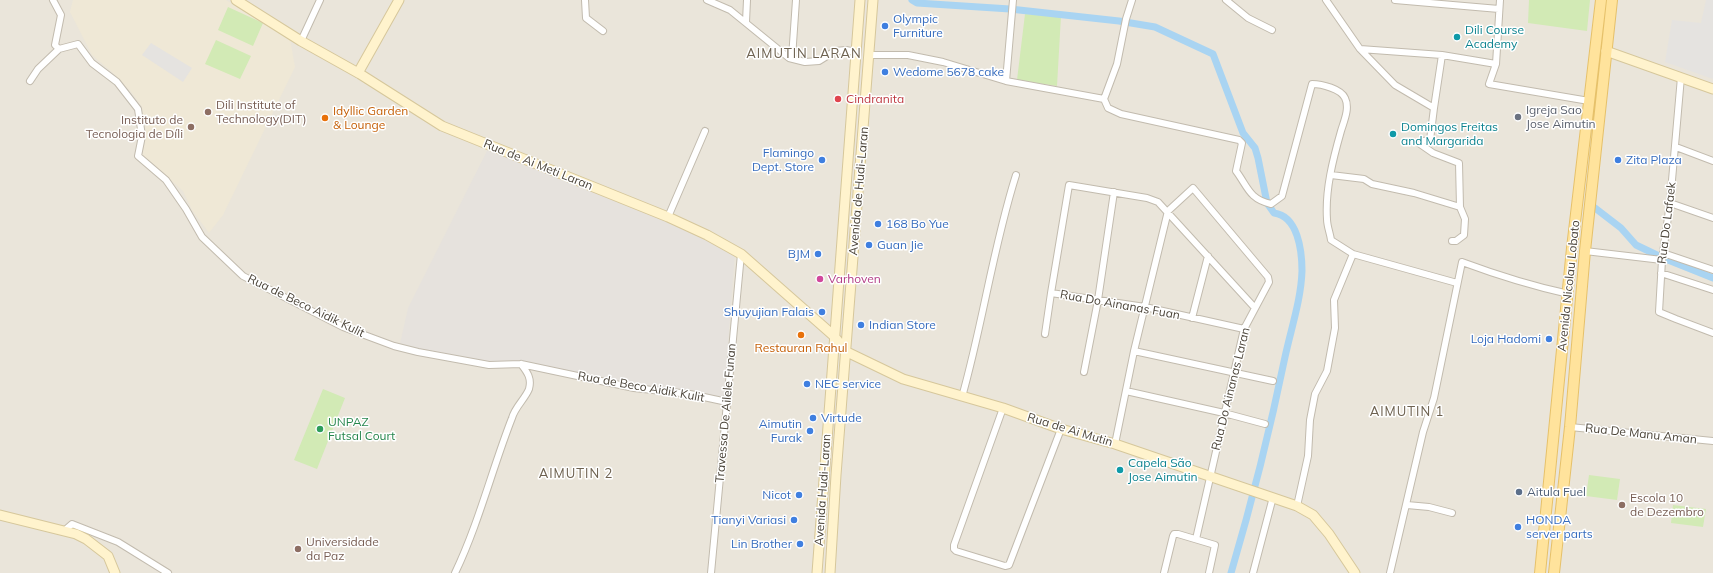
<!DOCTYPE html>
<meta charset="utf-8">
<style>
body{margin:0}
canvas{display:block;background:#f6f3ec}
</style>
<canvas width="1713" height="573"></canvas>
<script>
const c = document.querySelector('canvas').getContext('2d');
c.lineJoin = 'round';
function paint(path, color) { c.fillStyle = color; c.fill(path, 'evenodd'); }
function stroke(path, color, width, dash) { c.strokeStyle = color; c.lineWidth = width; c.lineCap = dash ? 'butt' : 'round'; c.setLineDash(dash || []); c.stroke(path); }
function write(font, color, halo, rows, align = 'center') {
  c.font = font + ' Mulish,sans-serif'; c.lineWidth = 3; c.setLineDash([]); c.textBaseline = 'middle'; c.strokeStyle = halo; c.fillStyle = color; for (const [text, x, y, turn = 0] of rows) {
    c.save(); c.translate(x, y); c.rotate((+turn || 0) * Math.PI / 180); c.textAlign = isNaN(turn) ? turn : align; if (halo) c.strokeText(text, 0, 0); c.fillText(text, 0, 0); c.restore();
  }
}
const residential = new Path2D(`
 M0 0H1713V573H0Z`);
const industrial = new Path2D(`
 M490 145 709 235 735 252 724 396H698L632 383 516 364 507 365 399 348 408 308Z`);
const education = new Path2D(`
 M73 0H226L290 39 295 67 223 215 209 233 192 210 183 191 156 167 142 158 146 133 142 107 132 93 113 73 92 55 70 12Z`);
const green = new Path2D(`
 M1529 0H1590L1587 31 1528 23Z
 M228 7 263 23 253 46 218 30Z
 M1025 14 1061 16 1057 86 1017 80Z
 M216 40 251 56 240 79 205 64Z
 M323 389 345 398 317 469 294 460Z
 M1589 475 1620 479 1617 500 1586 496Z
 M1673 505 1706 509 1703 527 1671 523Z`);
const parking = new Path2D(`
 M1706 0H1713V79L1665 62 1672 20 1701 23Z
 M151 43 192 68 183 82 142 55Z`);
const canal = new Path2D(`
 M912 0 917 3 1010 9 1119 21 1155 27 1213 54 1243 133 1255 148 1258 158 1267 203 1274 213C1298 216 1302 251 1302 271 1301 300 1291 329 1285 357 1270 430 1252 502 1231 573
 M1595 208 1621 228 1636 245 1659 256
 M1668 260 1713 278`);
const street = new Path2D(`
 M53 0 61 15 55 45 59 49
 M585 0 586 18 603 31
 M707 0 730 10 789 58 805 62 819 61 835 51 846 50 856 52
 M1226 0 1248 18 1272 30
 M1326 0 1360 49 1442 55 1496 64 1500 0
 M1395 0 1499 9
 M746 22 747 0
 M301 41 320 0
 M1360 49 1395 85 1434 108 1442 55
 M870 55H908L943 62 1006 81 1013 0
 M792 58 796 0
 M1496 64 1489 84 1589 101
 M1681 77 1670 203 1662 260 1659 312 1676 319 1713 333
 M30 81 38 69 59 49 78 44 92 63 117 82 138 109 142 136 138 156 166 180 186 209 202 237 243 276 343 327 394 346 418 352 489 365 521 364 634 388 690 394 727 402
 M1006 81 1104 99
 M1104 99 1108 108 1121 114 1239 140 1242 143 1236 171C1248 187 1249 199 1271 204L1282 196 1312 84C1322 84 1341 89 1345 98 1350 108 1344 121 1341 131 1333 159 1325 190 1327 219 1327 226 1330 233 1331 240L1353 254 1457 283
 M1104 99 1117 64 1126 19 1132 0
 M1434 108 1430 140 1423 141 1420 144 1433 153 1459 163 1460 207 1465 219 1464 235 1456 241H1452
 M1676 147 1713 161
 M1331 175 1364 179 1372 184 1414 193 1460 207
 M1670 203 1713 218
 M668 217 705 131
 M1585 251 1662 260
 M1663 253 1713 270
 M1661 273 1713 290
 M1192 318 1208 256
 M1244 329 1145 307 1051 293 1069 185 1147 198 1158 202 1255 308
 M1045 334 1051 293
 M1134 351 1273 381
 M1084 372 1098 300 1114 192
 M1126 391 1224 413 1265 424
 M962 397C983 323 993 247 1016 175
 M1003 408 954 545V549L956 551 1005 566 1009 565 1061 429
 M1570 427 1713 441
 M1115 444 1134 351 1168 211 1193 188 1268 277 1269 282 1244 329 1196 539
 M1407 505 1429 507 1452 513
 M1297 506 1308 456 1310 420 1315 394 1327 371 1335 328 1334 300 1353 254
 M64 531 72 524 118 542 168 573
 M455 573C479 523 492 469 512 418 515 407 525 399 529 389 532 378 527 372 521 364
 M711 573 741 254
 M1164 573 1173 536 1174 534H1178L1215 545 1209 573
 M1253 573 1273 497
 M1390 573 1423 432 1434 398 1462 262C1497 275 1532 286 1569 294`);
const secondary = new Path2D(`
 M236 0 301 41 360 74 442 126 668 217 707 235 741 254 834 336 847 352 903 379 1003 408 1061 429 1115 444 1297 506 1313 515 1329 534 1355 573
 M1606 51 1713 89
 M358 73 399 0
 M0 515 76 534 86 539 108 556 115 573
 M817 573 860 0
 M830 573 836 475 873 0`);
const primary = new Path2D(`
 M1540 573 1572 248 1601 0
 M1554 573 1570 427 1585 251 1612 0`);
const markers = [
 [885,26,4,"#3f7fe0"],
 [1457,37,4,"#0f9aa8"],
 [885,72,4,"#3f7fe0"],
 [838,99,4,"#e0444e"],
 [208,112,4,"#8d6e63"],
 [1518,117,4,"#6b7280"],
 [325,118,4,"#e8710a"],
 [191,127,4,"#8d6e63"],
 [1393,134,4,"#0f9aa8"],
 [822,160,4,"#3f7fe0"],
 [1618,160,4,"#3f7fe0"],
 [878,224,4,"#3f7fe0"],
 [869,245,4,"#3f7fe0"],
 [818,254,4,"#3f7fe0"],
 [820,279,4,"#d1479c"],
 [822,312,4,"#3f7fe0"],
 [861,325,4,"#3f7fe0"],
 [801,335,4,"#e8710a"],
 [1549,339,4,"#3f7fe0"],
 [807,384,4,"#3f7fe0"],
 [813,418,4,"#3f7fe0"],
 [320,429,4,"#2e9e5b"],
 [810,431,4,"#3f7fe0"],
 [1120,470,4,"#0f9aa8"],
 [1519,492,4,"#5c6f8a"],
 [799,495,4,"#3f7fe0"],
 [1622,505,4,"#8d6e63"],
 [794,520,4,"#3f7fe0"],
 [1518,527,4,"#3f7fe0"],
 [800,544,4,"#3f7fe0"],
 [298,549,4,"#8d6e63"]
];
const shopNames = [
 ["Olympic",893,19],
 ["Furniture",893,33],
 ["Wedome 5678 cake",893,72],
 ["Flamingo",814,153,"right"],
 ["Dept. Store",814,167,"right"],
 ["Zita Plaza",1626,160],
 ["168 Bo Yue",886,224],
 ["Guan Jie",877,245],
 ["BJM",810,254,"right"],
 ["Shuyujian Falais",814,312,"right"],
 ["Indian Store",869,325],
 ["Loja Hadomi",1541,339,"right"],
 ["NEC service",815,384],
 ["Virtude",821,418],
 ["Aimutin",802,424,"right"],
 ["Furak",802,438,"right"],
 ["Nicot",791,495,"right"],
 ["Tianyi Variasi",786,520,"right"],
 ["HONDA",1526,520],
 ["server parts",1526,534],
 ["Lin Brother",792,544,"right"]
];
const cultureNames = [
 ["Dili Course",1465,30],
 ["Academy",1465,44],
 ["Domingos Freitas",1401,127],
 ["and Margarida",1401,141],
 ["Capela São",1128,463],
 ["Jose Aimutin",1128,477]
];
const healthNames = [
 ["Cindranita",846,99]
];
const educationNames = [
 ["Dili Institute of",216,105],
 ["Technology(DIT)",216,119],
 ["Instituto de",183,120,"right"],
 ["Tecnologia de Díli",183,134,"right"],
 ["Escola 10",1630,498],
 ["de Dezembro",1630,512],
 ["Universidade",306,542],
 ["da Paz",306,556]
];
const worshipNames = [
 ["Igreja Sao",1526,110],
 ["Jose Aimutin",1526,124]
];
const foodNames = [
 ["Idyllic Garden",333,111],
 ["& Lounge",333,125],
 ["Restauran Rahul",801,348,"center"]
];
const streetNames = [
 ["Rua de Ai Meti Laran",538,165,22],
 ["Avenida de Hudi-Laran",859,191,-85],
 ["Rua Do Lafaek",1667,223,-83],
 ["Avenida Nicolau Lobato",1569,286,-84],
 ["Rua Do Ainanas Fuan",1120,305,10],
 ["Rua de Beco Aidik Kulit",306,306,26],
 ["Rua de Beco Aidik Kulit",641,387,10],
 ["Rua Do Ainanas Laran",1231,389,-76],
 ["Travessa De Ailele Funan",726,413,-85],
 ["Rua de Ai Mutin",1070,430,17],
 ["Rua De Manu Aman",1641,434,6],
 ["Avenida Hudi-Laran",823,490,-86]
];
const hotelNames = [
 ["Varhoven",828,279]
];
const leisureNames = [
 ["UNPAZ",328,422],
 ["Futsal Court",328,436]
];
const serviceNames = [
 ["Aitula Fuel",1527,492]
];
const neighbourhoodNames = [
 ["AIMUTIN LARAN",804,54],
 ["AIMUTIN 1",1407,412],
 ["AIMUTIN 2",576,474]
];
paint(residential, '#eae5da');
paint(industrial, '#e6e2dd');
paint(education, '#efe8d6');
paint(green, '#d2eab5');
paint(parking, '#e5e3e0');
stroke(canal, '#a9d4f2', 7);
stroke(street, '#c2bbae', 8);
stroke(secondary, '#d6c79b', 11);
stroke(primary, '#e6c16a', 12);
stroke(street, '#fff', 6);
stroke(secondary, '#fff3cd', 9);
stroke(primary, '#ffe39c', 10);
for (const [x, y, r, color] of markers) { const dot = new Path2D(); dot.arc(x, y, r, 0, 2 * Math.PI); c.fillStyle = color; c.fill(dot); stroke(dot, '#fff', 1.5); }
write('12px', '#366cbe', '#fff', shopNames, 'left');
write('12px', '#0d838f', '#fff', cultureNames, 'left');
write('12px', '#be3a42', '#fff', healthNames, 'left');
write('12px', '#785e54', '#fff', educationNames, 'left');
write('12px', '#5b616d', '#fff', worshipNames, 'left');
write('12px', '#c56008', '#fff', foodNames, 'left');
write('12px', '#4b4439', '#fff', streetNames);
write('12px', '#b23c85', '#fff', hotelNames, 'left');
write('12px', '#27864d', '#fff', leisureNames, 'left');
write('12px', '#4e5e75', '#fff', serviceNames, 'left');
c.letterSpacing = '1px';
write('13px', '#6e6250', '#fff', neighbourhoodNames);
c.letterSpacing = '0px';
</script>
